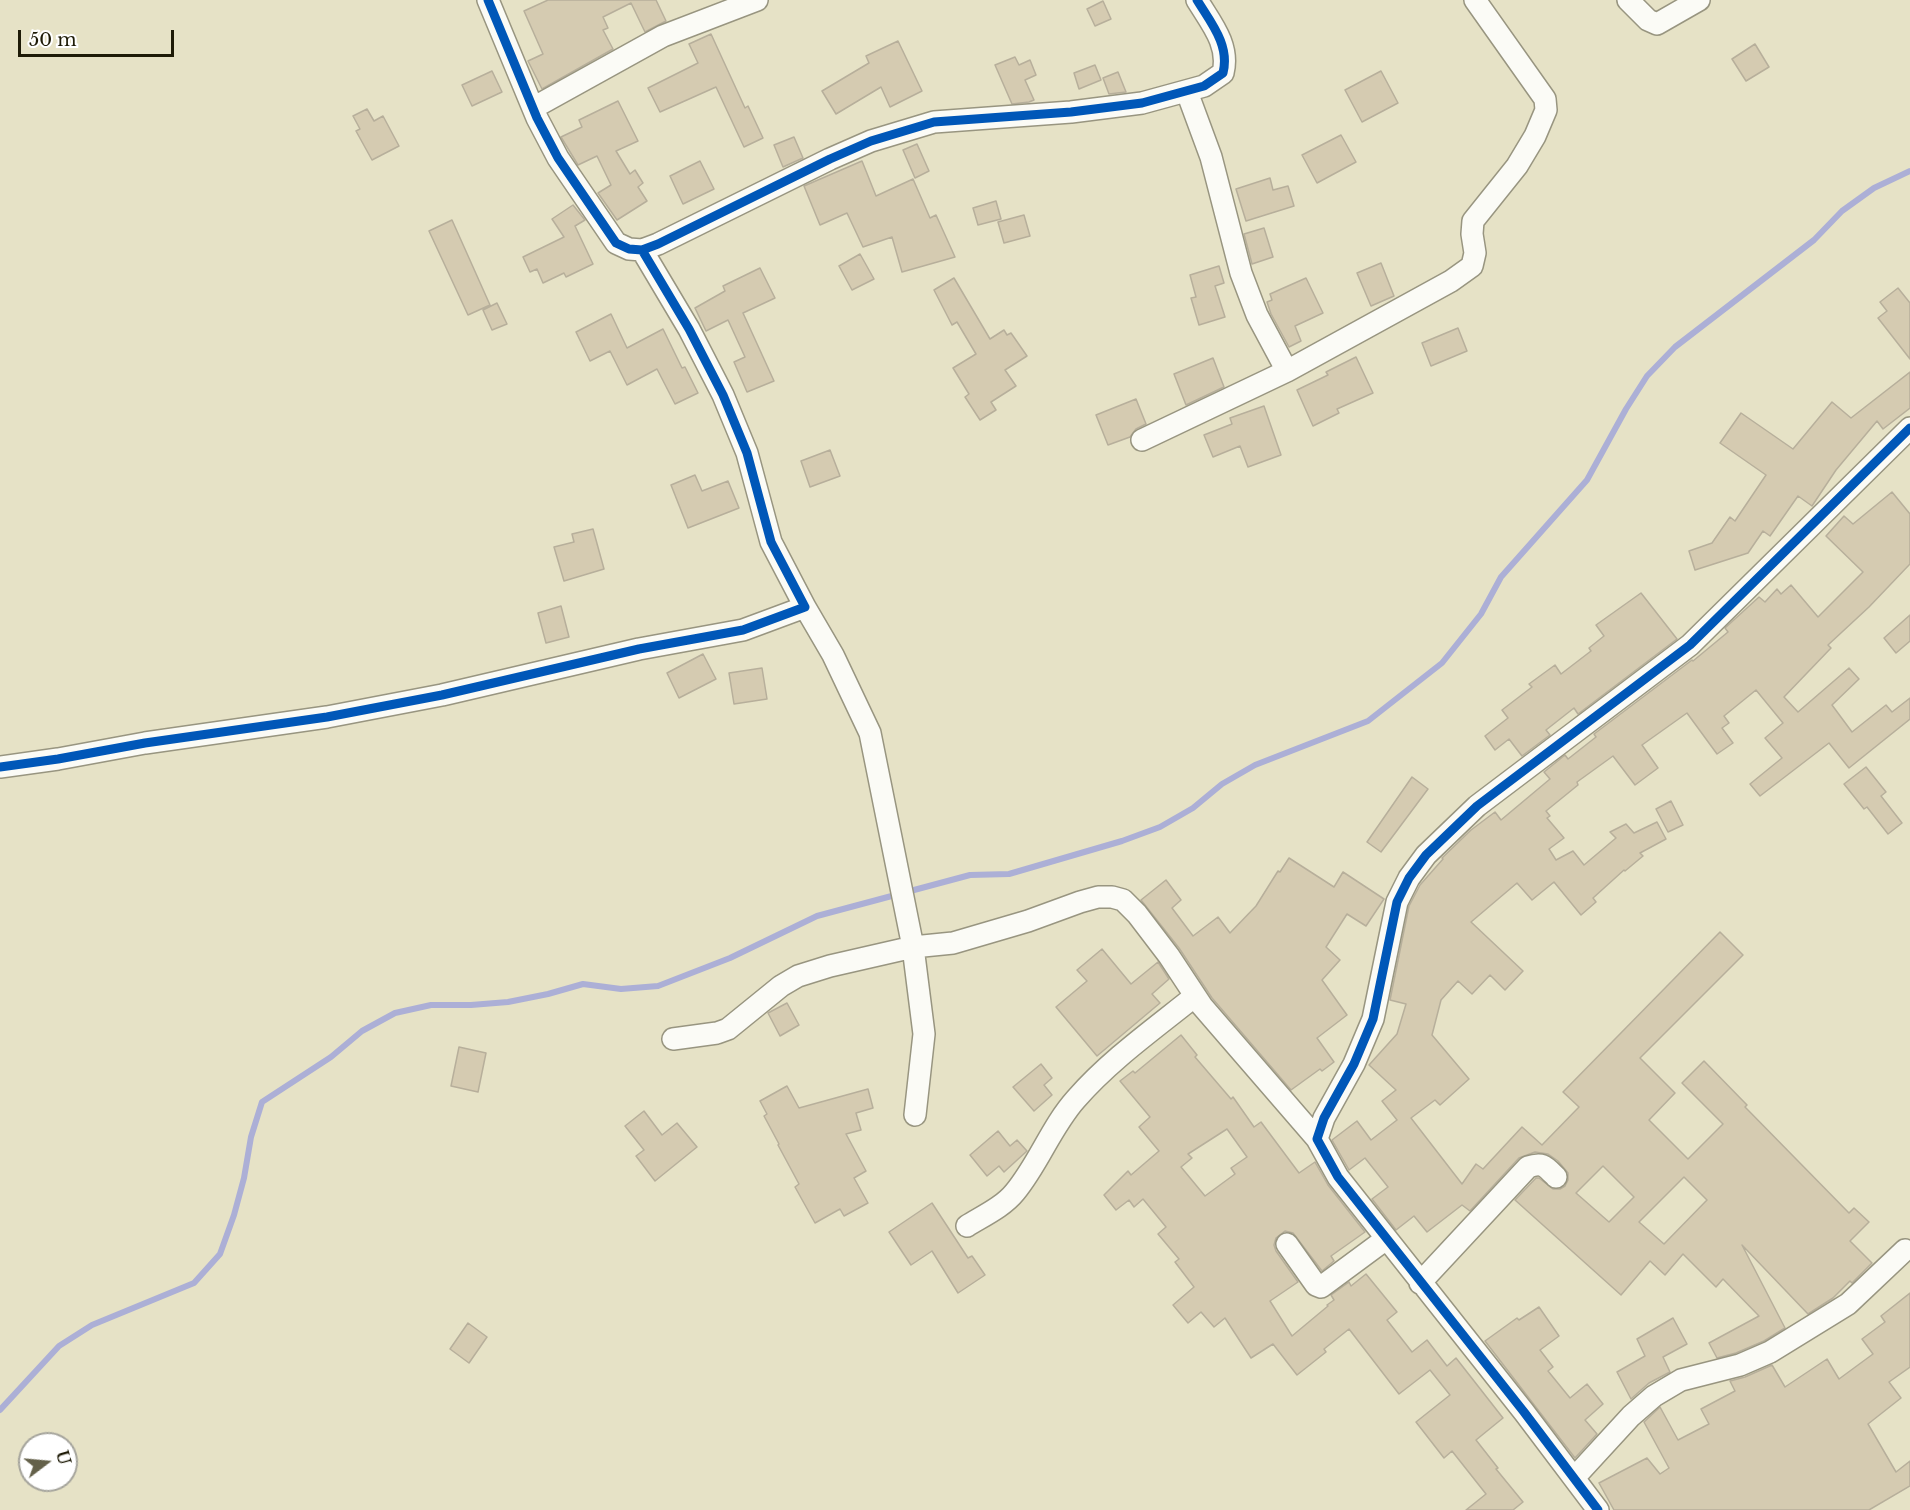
<!DOCTYPE html>
<style>
body{margin:0}
#map{position:relative;width:1910px;height:1510px;overflow:hidden;background:#e6e2c6;font-family:"Libre Baskerville",serif}
canvas{display:block}
.north{position:absolute;left:18px;top:1432px;width:60px;height:60px;box-sizing:border-box;background:#fff;border:2px solid #a5a49c;border-radius:50%;rotate:74deg;font-size:16px;font-weight:700;line-height:24px;text-align:center;color:#1e1b07}
.north::after{content:'';display:block;margin:auto;width:21px;height:27px;background:#64614a;clip-path:polygon(50% 0,100% 100%,50% 72%,0 100%)}
.scale{position:absolute;left:18px;top:30px;width:156px;height:27px;box-sizing:border-box;border:3px solid #1e1b07;border-top:0;padding-left:8px;font-size:18px;line-height:21px;white-space:nowrap;color:#1e1b07;-webkit-text-stroke:4px #fff;paint-order:stroke}
</style>
<div id="map">
<canvas width="1910" height="1510"></canvas>
<div class="north">U</div>
<div class="scale">50 m</div>
</div>
<script>
const c = document.querySelector('canvas').getContext('2d');
c.lineJoin = 'round';
function stroke(path, color, width, dash) { c.strokeStyle = color; c.lineWidth = width; c.lineCap = dash ? 'butt' : 'round'; c.setLineDash(dash || []); c.stroke(path); }
function paint(path, color) { c.fillStyle = color; c.fill(path, 'evenodd'); }
const stream = new Path2D(`
 M0 1410 59 1346 92 1325 194 1283 220 1254 234 1215 244 1178 251 1137 262 1102 331 1057 362 1031 395 1013 431 1005H471L508 1002 548 994 583 984 621 989 658 986 730 958 817 916 970 875 1009 874 1122 841 1160 827 1193 808 1222 784 1255 765 1368 721 1442 663 1481 614 1501 577 1587 480 1626 409 1647 376 1675 347 1814 240 1842 211 1874 188 1910 171`);
const building = new Path2D(`
 M548 0H656L666 21 645 32 631 3 603 17 608 28 603 30 613 49 542 89 528 61 543 54 524 11Z
 M1103 1 1111 19 1095 26 1087 9Z
 M711 34 745 108 748 106 763 138 744 147 716 87 660 112 648 88 698 63 689 44Z
 M898 41 922 91 890 107 881 87 836 114 822 91 869 63 866 56Z
 M1755 44 1769 67 1746 81 1732 59Z
 M1015 57 1019 65 1030 60 1036 75 1025 80 1034 100 1029 102 1012 104 995 65Z
 M1095 65 1101 80 1079 89 1074 73Z
 M492 71 502 92 472 106 462 85Z
 M1381 71 1398 103 1362 122 1345 90Z
 M1118 72 1126 92 1109 94 1103 78Z
 M618 101 638 141 616 151 630 174 635 170 643 183 638 187 647 201 617 220 598 193 611 185 597 156 578 165 561 137 582 127 579 120Z
 M367 109 374 121 383 116 399 146 372 160 356 131 360 129 353 116Z
 M1341 135 1356 162 1317 183 1302 155Z
 M794 137 803 158 783 167 774 145Z
 M917 144 929 171 915 178 903 150Z
 M700 161 714 189 683 204 670 176Z
 M862 161 876 196 913 179 930 218 936 215 955 257 902 272 892 237 863 247 847 213 820 225 804 186Z
 M1270 178 1273 190 1288 186 1294 206 1246 221 1236 189Z
 M996 201 1001 219 978 225 973 208Z
 M573 205 585 220 575 226 593 264 566 277 564 273 543 283 537 269 530 272 523 257 564 237 552 219Z
 M1024 215 1030 236 1004 243 998 222Z
 M452 220 490 305 468 315 429 231Z
 M1264 228 1273 257 1252 264 1244 234Z
 M860 254 874 279 852 290 839 266Z
 M1381 263 1394 296 1371 306 1357 273Z
 M1219 266 1224 283 1215 286 1225 317 1199 325 1191 298 1196 297 1190 275Z
 M760 268 775 298 743 313 774 381 747 392 734 362 745 357 728 320 706 331 695 308 725 291 723 286Z
 M954 278 990 339 1004 330 1007 335 1011 333 1027 356 1005 370 1016 386 991 402 996 410 980 420 965 397 969 394 953 368 976 354 957 322 952 325 934 290Z
 M1306 278 1323 313 1295 326 1301 341 1289 347 1271 314 1267 302 1272 300 1270 294Z
 M1898 288 1910 303V359L1878 318 1887 311 1880 302Z
 M497 303 507 324 492 330 483 310Z
 M611 314 627 348 663 329 682 368 685 367 698 393 675 404 657 369 627 385 610 351 590 361 576 332Z
 M1458 328 1467 351 1431 366 1422 343Z
 M1356 357 1373 393 1337 409 1339 413 1313 426 1297 390 1328 375 1326 372Z
 M1213 358 1224 387 1186 405 1174 374Z
 M1910 372V408L1883 429 1877 421 1836 470 1812 506 1798 496 1770 536 1763 531 1748 553 1695 570 1689 551 1712 543 1730 517 1735 521 1766 475 1720 443 1741 413 1793 449 1832 402 1851 418Z
 M1136 399 1146 424 1136 429 1130 437 1108 445 1096 415Z
 M1264 406 1281 455 1248 467 1240 446 1213 457 1204 435 1232 424 1230 418Z
 M830 450 840 476 810 487 801 461Z
 M695 475 702 491 728 481 739 508 688 528 671 485Z
 M1892 492 1910 514V564L1869 607 1828 645 1831 648 1784 697 1798 712 1849 668 1859 679 1832 705 1852 732 1886 705 1892 712 1910 698V719L1849 768 1829 743 1760 796 1750 784 1782 758 1765 738 1783 723 1756 690 1724 716 1729 723 1722 728 1733 743 1717 754 1687 713 1642 745 1658 768 1635 785 1613 756 1577 782 1578 785 1546 811 1550 816 1547 818 1564 838 1549 849 1556 860 1573 851 1584 865 1616 838 1610 832 1626 824 1634 833 1657 822 1666 839 1640 853 1643 856 1625 871 1624 870 1593 898 1596 902 1581 915 1554 882 1532 900 1517 883 1471 922 1523 971 1505 990 1490 975 1472 994 1458 981 1441 1000 1432 1035 1469 1079 1440 1105 1435 1100 1411 1118 1462 1184 1476 1164 1483 1169 1522 1127 1542 1145 1579 1107 1563 1092 1720 932 1743 955 1640 1058 1675 1093 1649 1120 1688 1159 1723 1124 1682 1083 1704 1061 1747 1105 1745 1107 1849 1213 1854 1208 1869 1222 1850 1241 1872 1263 1852 1283 1850 1281 1833 1298 1808 1314 1742 1245 1785 1328 1764 1341 1736 1353 1717 1358 1709 1343 1759 1316 1723 1279 1716 1287 1683 1254 1665 1275 1650 1261 1621 1295 1515 1200 1536 1178H1539L1553 1189H1560L1565 1186 1568 1180V1173L1558 1161 1548 1154 1535 1152 1519 1158 1470 1211 1462 1205 1427 1232 1414 1216 1396 1230 1372 1199 1388 1187 1365 1158 1349 1170 1332 1140 1357 1121 1371 1140 1397 1120 1382 1101 1396 1090 1369 1065 1397 1034 1406 1004 1390 1000 1409 906 1420 885 1443 859 1442 858 1471 830 1495 812 1501 820 1550 779 1544 772 1565 755 1568 759 1596 737 1594 734 1692 660 1693 661 1728 632 1725 628 1759 597 1765 602 1777 589 1781 594 1791 585 1818 617 1863 572 1826 536 1844 516 1853 524ZM1603 1166 1634 1197 1609 1222 1576 1193ZM1684 1177 1707 1200 1664 1244 1639 1222Z
 M593 529 604 569 564 581 554 547 574 542 572 534Z
 M1641 593 1677 639 1578 714 1574 708 1546 730 1550 735 1522 756 1509 739 1495 750 1485 736 1508 718 1502 710 1532 687 1529 684 1555 665 1561 674 1591 651 1589 648 1604 636 1596 625Z
 M561 606 569 637 546 643 538 613Z
 M1910 615V641L1896 653 1884 638Z
 M703 654 716 679 679 698 667 673Z
 M762 668 767 699 734 704 729 673Z
 M1866 767 1886 792 1881 796 1902 823 1888 834 1867 807 1864 809 1844 784Z
 M1412 777 1428 789 1381 852 1367 842Z
 M1671 801 1683 825 1668 832 1656 809Z
 M1289 858 1334 887 1343 872 1384 899 1366 926 1347 914 1326 947 1340 960 1322 980 1347 1015 1317 1038 1334 1062 1322 1071 1320 1069 1291 1090 1212 998 1179 948 1141 900 1166 880 1181 900 1172 908 1193 936 1218 917 1230 933 1256 906 1278 871 1280 872Z
 M1102 949 1131 984 1158 962 1169 979 1152 994 1160 1003 1097 1056 1056 1007 1087 981 1077 970Z
 M787 1003 799 1025 780 1036 768 1013Z
 M1181 1035 1197 1055 1195 1057 1231 1099 1233 1097 1254 1127 1261 1122 1299 1173 1315 1162 1328 1185 1365 1232 1331 1256 1334 1261 1322 1271 1293 1233 1285 1231 1276 1238 1274 1245 1276 1251 1298 1282 1270 1301 1292 1336 1328 1306 1327 1305 1334 1300 1331 1295 1349 1282 1351 1286 1366 1274 1397 1312 1387 1320 1412 1352 1427 1340 1447 1366 1456 1358 1503 1418 1476 1440 1498 1468 1496 1469 1523 1502 1513 1510H1466L1486 1494 1452 1451 1444 1458 1416 1422 1450 1395 1430 1370 1399 1394 1349 1329 1324 1349 1326 1352 1297 1375 1273 1344 1251 1358 1225 1318 1214 1327 1201 1312 1188 1323 1173 1305 1194 1287 1175 1262 1179 1259 1158 1234 1166 1227 1143 1199 1134 1207 1129 1200 1116 1210 1104 1195 1128 1171 1131 1175 1159 1151 1139 1127 1150 1117 1120 1081 1133 1071 1135 1073ZM1227 1129 1247 1157 1231 1168 1235 1174 1205 1196 1181 1167 1192 1158 1188 1154Z
 M459 1047 486 1053 478 1092 451 1086Z
 M1041 1064 1052 1078 1044 1085 1052 1095 1034 1111 1013 1087Z
 M787 1086 799 1108 868 1089 873 1108 856 1113 861 1130 846 1134 866 1171 854 1178 868 1203 844 1216 840 1209 815 1223 795 1187 799 1184 778 1145 779 1144 764 1116 767 1114 760 1101Z
 M644 1111 662 1135 677 1123 697 1147 655 1181 636 1156 644 1150 625 1126Z
 M998 1131 1010 1146 1017 1140 1027 1151 1004 1172 999 1166 987 1176 970 1155Z
 M932 1203 968 1258 972 1256 985 1275 958 1293 932 1251 911 1265 889 1232Z
 M1910 1293V1367L1889 1382 1901 1398 1868 1424 1896 1472 1910 1461V1486L1869 1510H1614L1599 1483 1647 1458 1660 1474 1669 1468 1644 1422 1660 1407 1678 1440 1709 1424 1701 1409 1735 1391 1730 1381 1745 1377 1772 1365 1785 1387 1827 1359 1839 1379 1873 1354 1862 1339 1885 1322 1881 1316Z
 M1539 1307 1559 1336 1540 1350 1553 1367 1548 1371 1570 1398 1587 1384 1603 1404 1585 1420 1597 1434 1575 1458 1485 1341 1517 1318 1519 1320Z
 M1673 1318 1687 1344 1663 1357 1670 1372 1649 1383 1631 1399 1617 1372 1645 1356 1637 1339Z
 M468 1323 487 1337 469 1363 450 1349Z`);
const minor = new Path2D(`
 M488 0 537 118 558 158 616 243 629 249 642 250 658 244 830 159 871 141 934 122 1071 112 1142 103 1204 86 1223 73C1230 45 1211 23 1197 0
 M1628 0 1648 20 1657 24 1699 0
 M1187 92 1211 157 1241 273 1257 315 1287 371
 M533 108 663 36 757 0
 M1142 440 1287 371 1451 281 1472 266 1475 253 1472 234 1473 221 1517 166 1535 136 1546 110 1545 99 1475 0
 M805 607 833 655 870 733 913 947 924 1034 915 1115
 M0 767 58 759 145 743 327 717 442 695 639 649 743 630 805 607 771 542 747 453 723 395 689 329 642 250
 M673 1039 717 1033 728 1029 781 986 798 976 830 966 913 947 953 943 1028 921 1080 902 1098 897H1112L1123 900 1137 914 1169 956 1202 1006 1317 1139
 M967 1226C983 1216 1003 1207 1015 1192 1039 1163 1051 1127 1076 1099 1110 1060 1154 1029 1195 996
 M1287 1244 1316 1285 1321 1287 1386 1239
 M1420 1283 1528 1167C1543 1162 1545 1166 1556 1177
 M1574 1478 1631 1416 1654 1396 1681 1380 1740 1365 1770 1352 1848 1304 1905 1250
 M1598 1510 1524 1412 1338 1177 1317 1139 1324 1118 1354 1064 1373 1019 1397 902 1409 878 1426 855 1477 806 1690 645 1910 428`);
const cycleway = new Path2D(`
 M488 0 537 118 558 158 616 243 629 249 642 250 658 244 830 159 871 141 934 122 1071 112 1142 103 1204 86 1223 73C1230 45 1211 23 1197 0
 M0 767 58 759 145 743 327 717 442 695 639 649 743 630 805 607 771 542 747 453 723 395 689 329 642 250
 M1598 1510 1524 1412 1338 1177 1317 1139 1324 1118 1354 1064 1373 1019 1397 902 1409 878 1426 855 1477 806 1690 645 1910 428`);
stroke(stream, '#acafd6', 6);
paint(building, '#d5cbb1');
stroke(building, '#b7af9b', 1.5);
stroke(minor, '#989580', 24);
stroke(minor, '#fbfbf6', 21);
stroke(cycleway, '#0057b8', 9);
</script>
